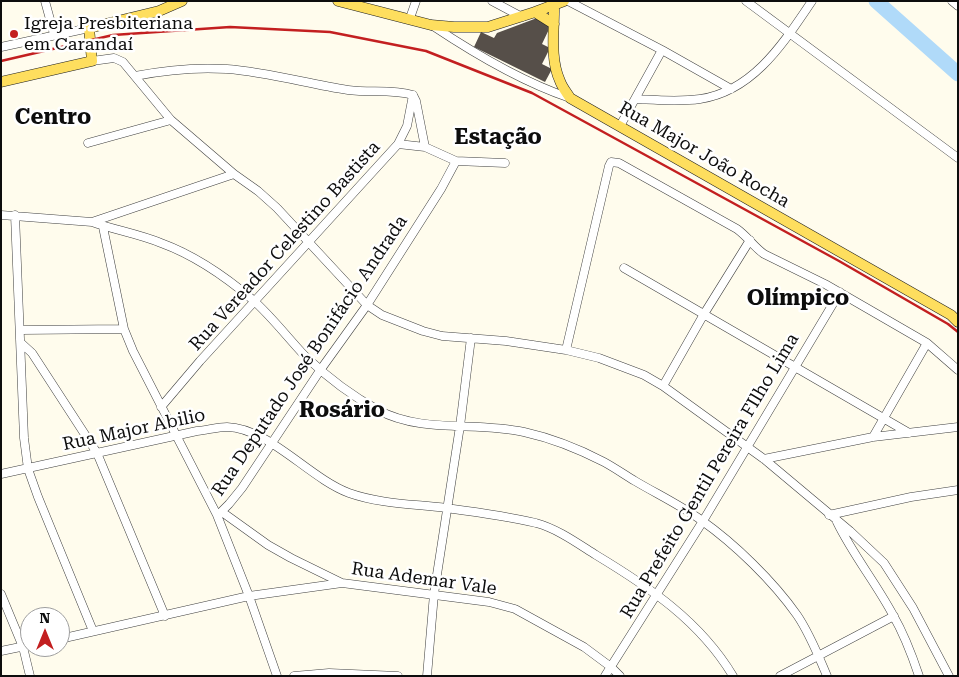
<!DOCTYPE html>
<meta charset="utf-8">
<style>
body{margin:0}
#map{position:relative;width:959px;height:677px;overflow:hidden;background:#fffced;font-family:"Roboto Serif",serif}
canvas{display:block}
.frame{position:absolute;inset:0;border:2px solid #0d0d0d;pointer-events:none}
.north{position:absolute;left:20px;top:607px;width:50px;height:50px;box-sizing:border-box;background:#fff;border:1px solid #9e9e9e;border-radius:50%;rotate:0deg;font-size:14px;font-weight:700;line-height:20px;text-align:center;color:#0d0d0d}
.north::after{content:'';display:block;margin:auto;width:18px;height:22px;background:#c31f20;clip-path:polygon(50% 0,100% 100%,50% 72%,0 100%)}
</style>
<div id="map">
<canvas width="959" height="677"></canvas>
<div class="frame"></div>
<div class="north">N</div>
</div>
<script>
const c = document.querySelector('canvas').getContext('2d');
c.lineJoin = 'round';
function stroke(path, color, width, dash) { c.strokeStyle = color; c.lineWidth = width; c.lineCap = dash ? 'butt' : 'round'; c.setLineDash(dash || []); c.stroke(path); }
function paint(path, color) { c.fillStyle = color; c.fill(path, 'evenodd'); }
function write(font, color, halo, rows, align = 'center') {
  c.font = font + ' "Roboto Serif",serif'; c.lineWidth = 5; c.setLineDash([]); c.textBaseline = 'middle'; c.strokeStyle = halo; c.fillStyle = color; for (const [text, x, y, turn = 0] of rows) {
    c.save(); c.translate(x, y); c.rotate((+turn || 0) * Math.PI / 180); c.textAlign = isNaN(turn) ? turn : align; if (halo) c.strokeText(text, 0, 0); c.fillText(text, 0, 0); c.restore();
  }
}
const river = new Path2D(`
 M876 1 958 74`);
const building = new Path2D(`
 M537 18 551 25 542 44 550 48 542 64 552 69 545 82 474 47 481 32 494 38 497 33Z`);
const minor = new Path2D(`
 M45 1 54 34
 M492 1 522 17
 M568 1 662 50 731 89
 M746 1 958 158
 M952 1 958 6
 M410 18 416 1
 M433 26C475 54 522 82 570 98
 M1 47 89 28
 M92 61 114 58 123 62 171 120 234 174 258 191 277 208 367 305 382 315 423 331 442 336 506 341 566 350 599 358 644 375 663 386 764 459 850 531 884 563 913 608 949 676
 M135 76C165 70 196 67 227 69 268 72 308 84 348 90 370 93 392 89 413 95
 M413 95 416 101 425 147
 M635 99C657 100 679 102 700 99 754 91 784 42 812 1
 M620 126 662 50
 M88 143 171 120
 M398 144 425 147 456 161 505 163
 M1 215 92 222C115 230 139 234 161 243 194 255 226 277 253 300 272 317 288 338 305 356 326 376 352 396 378 410 423 434 476 421 524 432 551 438 579 449 604 462 615 468 625 475 635 481 657 494 680 505 701 520 735 544 773 581 797 615 810 634 818 655 827 676
 M15 215 24 438 28 469 38 497 93 631
 M92 222 234 174
 M103 227 124 329 133 351 217 515 249 596 277 676
 M624 268 909 433
 M21 330 124 329
 M21 343 32 353 97 453 165 616
 M566 350 609 166 611 162 619 163 737 229C748 237 754 247 764 254L825 284 927 343 958 370
 M663 386 704 314 750 240
 M161 407 200 361 398 144 407 126 413 95
 M873 437 927 343
 M764 459 873 437 958 427
 M1 474 197 431C207 430 218 427 227 427 269 428 309 478 349 493 380 504 414 504 446 508 476 512 507 516 536 523 558 529 577 543 596 555 649 587 700 621 733 676
 M222 512 268 545 291 558 342 583 489 602 515 609 584 647 611 667 620 676
 M219 514 229 504 242 488 321 369 367 305 441 189 456 161
 M829 515 911 497 958 490
 M837 522C853 555 876 583 893 615 904 634 912 655 919 676
 M1 594 23 647 30 676
 M60 639 249 596 342 583
 M1 651 30 645
 M294 676 329 673 398 676
 M427 676 434 594 460 426 471 338
 M605 676 703 521 840 292
 M780 676 894 616`);
const major = new Path2D(`
 M338 1 431 25 454 27H488L535 12 554 24
 M554 1C555 27 549 57 560 81 562 87 567 93 570 98L951 315 958 322
 M535 12 564 1
 M1 82 92 61 89 28 159 11 182 1`);
const rail = new Path2D(`
 M1 61 113 35 230 27 330 32 426 51 532 93 839 261 948 324 958 332`);
const markers = [
 [14,34,5,"#c31f20"]
];
const poiNames = [
 ["Igreja Presbiteriana",24,24],
 ["em Carandaí",24,45]
];
const streetNames = [
 ["Rua Major João Rocha",704,155,30],
 ["Rua Vereador Celestino Bastista",285,246,-48],
 ["Rua Deputado José Bonifácio Andrada",310,356,-56],
 ["Rua Major Abilio",134,430,-12],
 ["Rua Prefeito Gentil Pereira FIlho Lima",710,476,-59],
 ["Rua Ademar Vale",424,579,8]
];
const districtNames = [
 ["Centro",53,118],
 ["Estação",498,138],
 ["Olímpico",798,299],
 ["Rosário",342,411]
];
stroke(river, '#b0daf9', 15);
paint(building, '#564f49');
stroke(minor, '#404040', 9);
stroke(major, '#1e1e1e', 11);
stroke(minor, '#fff', 8);
stroke(major, '#fede5e', 10);
stroke(rail, '#c31f20', 2.5);
for (const [x, y, r, color] of markers) { const dot = new Path2D(); dot.arc(x, y, r, 0, 2 * Math.PI); c.fillStyle = color; c.fill(dot); stroke(dot, '#fff', 2); }
write('18px', '#0d0d0d', '#fff', poiNames, 'left');
write('18px', '#0d0d0d', '#fff', streetNames);
write('bold 22px', '#0d0d0d', '#fff', districtNames);
</script>
